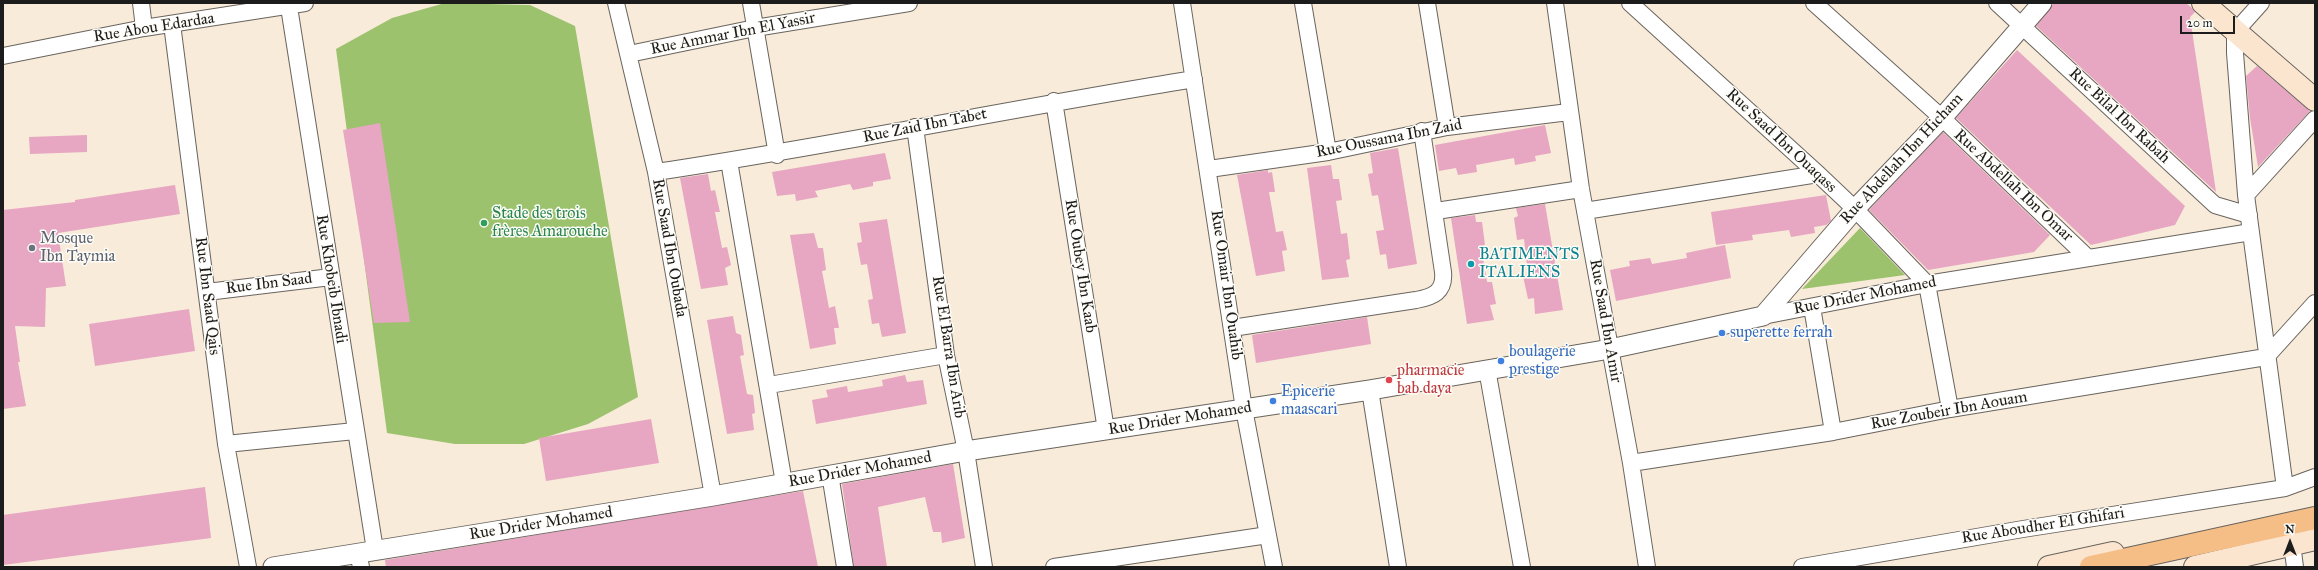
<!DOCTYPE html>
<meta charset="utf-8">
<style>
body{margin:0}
#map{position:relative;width:2318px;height:570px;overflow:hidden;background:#f8ebd9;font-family:"IM FELL Great Primer",serif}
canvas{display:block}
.frame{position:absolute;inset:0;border:4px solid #1c1c1c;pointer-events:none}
.north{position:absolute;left:2270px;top:522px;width:40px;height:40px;-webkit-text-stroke:3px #fdfcf7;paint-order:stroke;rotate:0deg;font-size:11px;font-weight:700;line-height:16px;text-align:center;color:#1c1c1c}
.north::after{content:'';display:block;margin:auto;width:14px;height:18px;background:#1c1c1c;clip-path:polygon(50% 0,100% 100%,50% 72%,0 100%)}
.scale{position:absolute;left:2180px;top:16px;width:55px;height:18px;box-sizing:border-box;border:2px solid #1c1c1c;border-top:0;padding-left:5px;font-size:12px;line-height:14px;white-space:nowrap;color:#1c1c1c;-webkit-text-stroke:3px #fdfcf7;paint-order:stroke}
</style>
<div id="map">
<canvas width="2318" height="570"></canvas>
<div class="frame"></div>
<div class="north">N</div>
<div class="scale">20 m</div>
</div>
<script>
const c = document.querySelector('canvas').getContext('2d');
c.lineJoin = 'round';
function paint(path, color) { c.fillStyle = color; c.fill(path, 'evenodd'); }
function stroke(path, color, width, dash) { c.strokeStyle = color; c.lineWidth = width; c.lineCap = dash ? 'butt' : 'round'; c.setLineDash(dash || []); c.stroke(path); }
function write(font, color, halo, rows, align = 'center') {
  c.font = font + ' "IM FELL Great Primer",serif'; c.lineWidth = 3; c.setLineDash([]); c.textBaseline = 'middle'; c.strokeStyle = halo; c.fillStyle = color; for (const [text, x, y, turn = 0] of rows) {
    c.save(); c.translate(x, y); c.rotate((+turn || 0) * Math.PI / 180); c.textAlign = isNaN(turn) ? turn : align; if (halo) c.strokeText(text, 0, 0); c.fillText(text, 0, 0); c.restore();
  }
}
const green = new Path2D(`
 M445 3 530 5 575 26 638 397 588 424 524 444H455L387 433 336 49 392 18Z
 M1860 228 1905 275 1802 289Z`);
const building = new Path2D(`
 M2054 3H2186L2192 8 2195 12 2190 17 2216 192 2036 26Z
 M2017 50 2185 206 2175 225 2091 245 1956 118Z
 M2257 66 2310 111 2258 167 2250 118 2246 76Z
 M380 123 410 322 374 323 343 130Z
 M1545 125 1551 153 1535 156 1536 161 1515 165 1514 158 1476 165 1477 172 1458 175 1456 168 1439 171 1435 145Z
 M1943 132 2050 235 2034 252 1928 270 1869 210Z
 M87 135V152L30 154 29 137Z
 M1398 148 1417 264 1388 269 1386 254 1380 255 1376 231 1384 230 1378 195 1372 196 1368 174 1373 173 1370 153Z
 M885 153 891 179 873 182V186L853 190 850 184 815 191 818 197 796 201 795 194 777 196 772 172Z
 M1331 165 1333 179H1339L1342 200 1336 201 1341 234 1347 233 1350 259 1346 260 1349 277 1322 280 1307 168Z
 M1268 170V173L1272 172 1275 192H1269L1276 232 1283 231 1287 250 1282 251 1285 271 1256 276 1237 175Z
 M708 174 711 191 715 190 720 212H715L722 248 727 247 731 265 725 268 728 285 701 289 680 178Z
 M175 185 180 214 58 233 66 286 46 288 45 327 15 326 20 362H18L26 406 3 409V210L75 202V200Z
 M1826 195 1831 221 1826 225 1814 227 1815 233 1791 237 1789 230 1752 235 1753 240 1716 245 1711 212Z
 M1545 204 1563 310 1535 314 1534 298 1528 299 1523 276 1528 274 1524 239 1517 240 1514 218 1518 216 1516 208Z
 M1475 215 1476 222H1482L1485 245 1481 247 1487 282H1492L1496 304 1490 305 1494 320 1467 324 1451 218Z
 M887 219 906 333 882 337 879 323 872 324 868 300 873 299 867 264 861 265 857 243 862 242 859 223Z
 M814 233 818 248H823L826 270 822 271 829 308 835 306 839 328H834L836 344 810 349 790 235Z
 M1725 245 1731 278 1616 301 1610 270 1630 266 1629 261 1650 258 1652 264 1687 258 1686 253Z
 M189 309 195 351 95 366 89 324Z
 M733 316 736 333 741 335 744 355 740 356 747 394 753 395 755 413 752 414 754 430 727 434 707 320Z
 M1367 317 1371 344 1256 363 1252 335Z
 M905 375 907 382 923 380 927 404 816 424 812 400 828 397 826 390 847 386 848 392 883 386 882 380Z
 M651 419 659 463 546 481 539 438Z
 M953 464 965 538 942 543 941 532H933L925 497 878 507 887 567H854L842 484Z
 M205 487 211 538 3 565V515Z
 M803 491 818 567H386L385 560Z`);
const minor = new Path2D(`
 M141 3 144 28
 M616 3 656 172 713 496
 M751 3 777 155
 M1182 3 1244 409 1274 567
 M1303 3 1328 152
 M1427 3 1447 127
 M1555 3 1581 189 1631 463 1647 567
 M1630 3 1818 174 1855 209 1927 284 1950 409
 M1814 3 1942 118 2088 258
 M1997 3 2215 205 2249 215
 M2261 3 2235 32V53L2246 195 2285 488
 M289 7 375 550
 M172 24 226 444 248 567
 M629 54 755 28 909 3
 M3 56 144 28 305 3
 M1054 101 1106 430
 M915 127 946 355 966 451 984 567
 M729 161 784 483
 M1209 169 1328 152 1447 127 1569 112
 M656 172C836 145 1014 108 1194 79
 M2246 195 2315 119
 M1436 211 1581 189
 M1585 211 1818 174
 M207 292 331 277
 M1812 307 1833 432
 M1763 316 1927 284 2251 232
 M1232 328 1416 300C1433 297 1445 292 1443 272L1422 131
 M1487 369 1522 567
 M769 385 946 355
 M1370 390 1398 567
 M226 444 355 431
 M1631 463 1833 432 1950 409 2266 357 2315 303
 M830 474 845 567
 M2292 544 2295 567
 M358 553 361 567
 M1054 567 1268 535
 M1802 567 2023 529 2285 488 2315 477`);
const tertiary = new Path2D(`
 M273 567 713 496 966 451 1370 390 1610 349 1763 316 1855 209 1942 118 2042 3`);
const secondary = new Path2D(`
 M2203 3 2315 100
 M2049 567 2113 553
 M2195 567 2315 539`);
const trunk = new Path2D(`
 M2091 567 2315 518`);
const markers = [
 [484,223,4,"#2e9e5b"],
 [32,248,4,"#6b7280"],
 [1471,264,4,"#0f9aa8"],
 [1722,333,4,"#3f7fe0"],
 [1501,361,4,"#3f7fe0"],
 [1389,380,4,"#e0444e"],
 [1273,401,4,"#3f7fe0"]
];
const streetNames = [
 ["Rue Abou Edardaa",154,28,-9],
 ["Rue Ammar Ibn El Yassir",733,34,-11],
 ["Rue Bilal Ibn Rabah",2119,116,43],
 ["Rue Zaid Ibn Tabet",925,126,-11],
 ["Rue Oussama Ibn Zaid",1389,139,-11],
 ["Rue Saad Ibn Ouaqass",1781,141,43],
 ["Rue Abdellah Ibn Hicham",1902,159,-47],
 ["Rue Abdellah Ibn Omar",2013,186,43],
 ["Rue Saad Ibn Oubada",669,248,80],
 ["Rue Oubey Ibn Kaab",1080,266,81],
 ["Rue Khobeib Ibnadi",331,279,81],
 ["Rue Ibn Saad",269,284,-7],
 ["Rue Omair Ibn Ouahib",1226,285,82],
 ["Rue Ibn Saad Qais",207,296,83],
 ["Rue Drider Mohamed",1865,296,-11],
 ["Rue Saad Ibn Amir",1605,321,80],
 ["Rue El Barra Ibn Arib",948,347,81],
 ["Rue Zoubeir Ibn Aouam",1949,411,-10],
 ["Rue Drider Mohamed",1180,419,-9],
 ["Rue Drider Mohamed",860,470,-10],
 ["Rue Drider Mohamed",541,524,-9],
 ["Rue Aboudher El Ghifari",2043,526,-9]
];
const leisureNames = [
 ["Stade des trois",492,214],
 ["frères Amarouche",492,232]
];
const worshipNames = [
 ["Mosque",40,239],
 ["Ibn Taymia",40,257]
];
const cultureNames = [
 ["BATIMENTS",1479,255],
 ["ITALIENS",1479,273]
];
const shopNames = [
 ["superette ferrah",1730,333],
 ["boulagerie",1509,352],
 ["prestige",1509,370],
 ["Epicerie",1281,392],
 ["maascari",1281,410]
];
const healthNames = [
 ["pharmacie",1397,371],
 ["bab daya",1397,389]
];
paint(green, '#9cc26e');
paint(building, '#e7a6c1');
stroke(minor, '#69645e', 18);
stroke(tertiary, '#69645e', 21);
stroke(secondary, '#69645e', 24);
stroke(trunk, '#69645e', 24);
stroke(minor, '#fff', 16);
stroke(tertiary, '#fff', 19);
stroke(secondary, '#fbe5cf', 22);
stroke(trunk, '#f6be87', 22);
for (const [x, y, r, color] of markers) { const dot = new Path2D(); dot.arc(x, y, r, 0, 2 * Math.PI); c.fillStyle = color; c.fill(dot); stroke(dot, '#fdfcf7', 1.5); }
write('16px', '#1c1c1c', '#fdfcf7', streetNames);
write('16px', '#27864d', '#fdfcf7', leisureNames, 'left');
write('16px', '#5b616d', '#fdfcf7', worshipNames, 'left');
write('16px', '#0d838f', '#fdfcf7', cultureNames, 'left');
write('16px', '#366cbe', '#fdfcf7', shopNames, 'left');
write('16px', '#be3a42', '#fdfcf7', healthNames, 'left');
</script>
